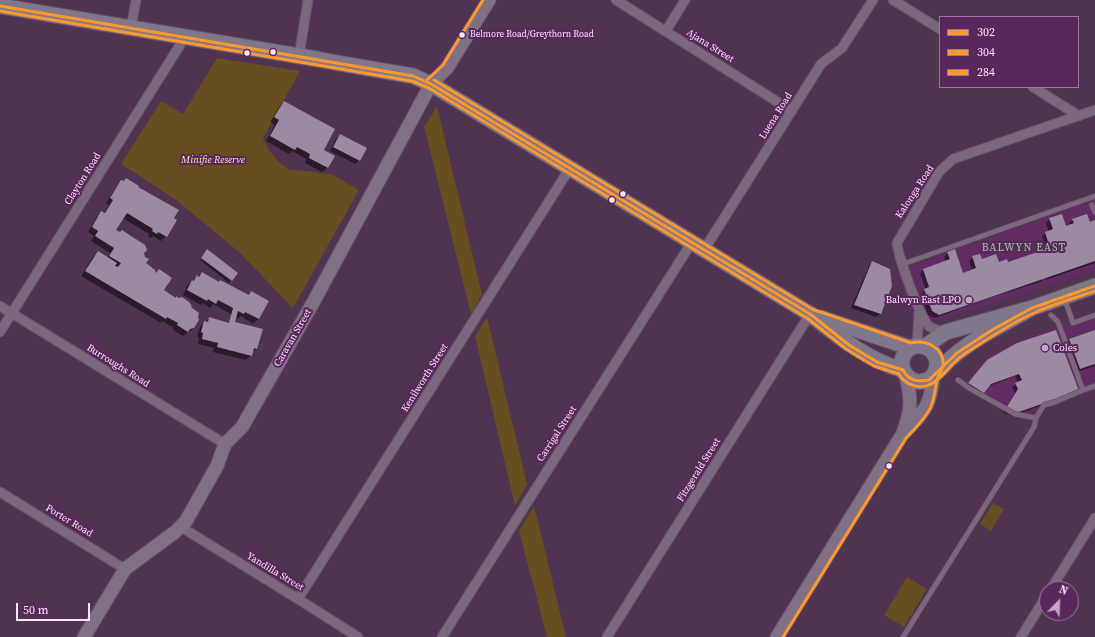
<!DOCTYPE html>
<style>
body{margin:0}
#map{position:relative;width:1095px;height:637px;overflow:hidden;background:#4f3350;font-family:"Source Serif 4",serif}
canvas{display:block}
.legend{position:absolute;left:939px;top:16px;width:140px;height:72px;box-sizing:border-box;background:#5a275c;border:1px solid #9c739d;margin:0;padding:5px 7px;list-style:none;font-size:12px;color:#fee5fe}
.legend li{display:flex;align-items:center;gap:8px;height:20px}
.legend b{width:20px;border:1px solid #9c739d}
.north{position:absolute;left:1039px;top:581px;width:40px;height:40px;box-sizing:border-box;background:#5a275c;border:1px solid #9c739d;border-radius:50%;rotate:23deg;font-size:11px;font-weight:700;line-height:16px;text-align:center;color:#fee5fe}
.north::after{content:'';display:block;margin:auto;width:14px;height:18px;background:#c1a7c1;clip-path:polygon(50% 0,100% 100%,50% 72%,0 100%)}
.scale{position:absolute;left:16px;top:603px;width:74px;height:18px;box-sizing:border-box;border:2px solid #fee5fe;border-top:0;padding-left:5px;font-size:12px;line-height:14px;white-space:nowrap;color:#fee5fe;-webkit-text-stroke:3px #5a275c;paint-order:stroke}
</style>
<div id="map">
<canvas width="1095" height="637"></canvas>
<ul class="legend">
<li><b style="height:5px;background:#ff982d"></b>302</li>
<li><b style="height:5px;background:#ff982d"></b>304</li>
<li><b style="height:5px;background:#ff982d"></b>284</li>
</ul>
<div class="north">N</div>
<div class="scale">50 m</div>
</div>
<script>
const c = document.querySelector('canvas').getContext('2d');
c.lineJoin = 'round';
function paint(path, color) { c.fillStyle = color; c.fill(path, 'evenodd'); }
function stroke(path, color, width, dash) { c.strokeStyle = color; c.lineWidth = width; c.lineCap = dash ? 'butt' : 'round'; c.setLineDash(dash || []); c.stroke(path); }
function write(font, color, halo, rows, align = 'center') {
  c.font = font + ' "Source Serif 4",serif'; c.lineWidth = 4; c.setLineDash([]); c.textBaseline = 'middle'; c.strokeStyle = halo; c.fillStyle = color; for (const [text, x, y, turn = 0] of rows) {
    c.save(); c.translate(x, y); c.rotate((+turn || 0) * Math.PI / 180); c.textAlign = isNaN(turn) ? turn : align; if (halo) c.strokeText(text, 0, 0); c.fillText(text, 0, 0); c.restore();
  }
}
const built = new Path2D(`
 M1095 200V271L915 328 897 271Z
 M1095 315V392L1078 396 1016 417 962 387 988 356 1015 343 1032 335Z`);
const green = new Path2D(`
 M217 58 300 71 263 138 269 150 277 160 288 169 331 174 359 190 293 308 239 252 176 200 121 164 161 101 183 114Z
 M437 106 482 295 471 314 424 127Z
 M487 317 527 484 515 506 475 336Z
 M993 503 1004 509 991 531 980 524Z
 M534 506 566 637H547L519 531Z
 M907 577 927 589 904 627 884 615Z`);
const shadow = new Path2D(`
 M284 102 322 150 333 157 327 168 322 172 305 163 306 159 292 151 289 154 266 141 275 125 270 122 279 107Z
 M340 135 365 149 359 161 355 164 330 151 336 139Z
 M121 181 137 188 166 236 161 241 153 236 151 238 148 236 149 234 123 218 114 230 143 253 145 264 163 291 194 328 183 336 173 330 174 328 162 321 161 323 81 276 93 257 98 252 107 258 110 253 91 241 94 236 88 232 97 217 101 212 103 214 109 205 106 203 117 186Z
 M1050 219 1066 227 1070 225 1069 223 1073 220 1089 223 1095 221V263L1045 280 1036 255H1034L1043 281 992 297 935 318 928 315 921 294 926 290 920 274 923 270 946 262 944 257 948 253 963 274 972 270 969 261 973 257 981 260 1008 264 1047 250 1042 236 1049 232 1046 223Z
 M205 253 237 273 229 283 200 260Z
 M872 262 891 286 880 314 876 317 851 308 869 266Z
 M202 273 219 283 248 296 252 292 268 301 258 319 253 324 241 316 239 318 236 317 234 323 256 349 246 360 213 352 214 348 198 344 199 337H197L200 327 209 319 234 325 231 314 213 304 210 308 203 303 201 305 183 295 187 286Z
 M1095 331V366L1076 372 1066 343 1070 339Z
 M988 361 1074 394 1012 416 1003 412 1015 393 1012 387 1018 383 1015 376 987 387 980 395 965 387Z`);
const building = new Path2D(`
 M284 101 335 129 324 150 335 156 328 168 309 158 310 154 297 147 295 150 270 136 279 120 274 117Z
 M340 134 367 148 360 161 333 147Z
 M126 178 139 186 138 187 179 210 174 218 177 220 167 237 158 232 157 234 152 231 153 229 127 213 116 230 120 232 122 230 145 245 147 250 144 253 145 257 149 259 146 263 155 270 156 273 159 269 172 278 164 290 176 298V296L179 298 182 297 189 302 192 306 191 307 199 313 198 316 199 320 194 328 190 329 188 332 177 325 178 323 167 317 166 319 85 271 98 251 117 263 115 266 118 267 121 263 109 256 114 248 95 236 98 231 92 227 101 211 105 213 113 200 110 198 121 180 124 181Z
 M1062 214 1066 226 1074 223 1072 219 1087 214 1090 222 1095 220V261L939 315 932 311 924 289 929 287 923 269 950 259 947 252 955 249 963 273 976 268 972 256 980 254 982 259 996 254 999 262 1007 259 1008 262 1050 248 1045 232 1053 229 1049 218Z
 M207 249 238 273 232 281 201 258Z
 M872 261 890 269 892 286 881 314 854 305Z
 M202 272 219 282 220 280 249 295 251 291 269 301 259 319 245 312 244 314 238 311 235 322 263 329 257 349 254 348 252 356 217 347 218 343 202 339 203 333 201 332 204 321 208 322 209 317 229 323 233 308 218 300 216 304 208 299 207 301 187 290 192 280 194 281 197 275 199 277Z
 M1056 330 1079 391 1016 413 1006 408 1018 389 1015 383 1022 380 1019 374 991 384 984 393 968 383 987 360 1017 343Z
 M1095 330V364L1080 369 1069 339Z`);
const lane = new Path2D(`
 M1092 205 1095 212
 M903 264 1095 196
 M1065 300 1073 323 1095 315
 M1051 315 1058 322 1083 390 1095 386
 M958 380 969 388 1015 414 1036 418
 M903 637 1034 427 1036 418 1044 405 1055 402 1083 390`);
const street = new Path2D(`
 M616 0 792 111
 M893 0 940 29
 M131 28 136 0
 M666 31 685 0
 M299 56 308 0
 M1033 87 1079 116
 M704 250 821 64 842 48 873 0
 M0 306 225 444
 M0 332 185 37
 M946 332C941 330 933 330 929 326 920 318 898 256 897 243L939 172 953 159 1095 110
 M917 346 919 312
 M0 492 125 569
 M181 527 298 599 358 637
 M1051 589 1095 518
 M298 599 570 168
 M442 637 692 242
 M607 637 810 314
 M1021 637 1047 595`);
const secondary = new Path2D(`
 M904 430C912 407 911 399 906 376
 M84 637 125 569 175 532 186 521 217 466 225 444 242 427 314 301 431 84 447 68 489 0
 M777 637 902 435C922 413 931 408 933 376`);
const primary = new Path2D(`
 M0 6 317 59 338 63 413 76 431 84 810 314C839 337 867 360 903 370
 M821 318 911 348
 M924 347 946 332 1032 308 1095 286
 M935 372C945 348 912 335 903 357 898 370 910 385 924 381 931 380 943 366 949 360 973 338 1004 324 1032 308`);
const bus1 = new Path2D(`
 M0 6 413 76 431 84 810 314 849 345 877 362 903 370C909 381 917 382 929 380L957 353 992 330 1032 308 1095 286`);
const bus2 = new Path2D(`
 M0 11 412 81 429 88 807 318 846 349 874 366 899 374C905 385 920 390 931 384 941 380 952 362 963 355 986 340 1009 324 1034 313 1053 304 1075 298 1095 291`);
const bus3 = new Path2D(`
 M427 80 443 65 483 0
 M434 80 812 309 911 343C926 339 945 348 943 366 942 371 938 375 937 380 934 392 935 402 928 412 922 422 914 430 906 438L783 637`);
const markers = [
 [462,35,3.5,"#fee5fe"],
 [273,52,3.5,"#fee5fe"],
 [247,53,3.5,"#fee5fe"],
 [623,194,3.5,"#fee5fe"],
 [612,200,3.5,"#fee5fe"],
 [969,300,4,"#c1a7c1"],
 [1045,348,4,"#c1a7c1"],
 [889,466,3.5,"#fee5fe"]
];
const busNames = [
 ["Belmore Road/Greythorn Road",470,35]
];
const streetNames = [
 ["Ajana Street",710,46,32],
 ["Luena Road",776,116,-58],
 ["Clayton Road",83,179,-58],
 ["Kalonga Road",915,192,-57],
 ["Caravan Street",293,338,-60],
 ["Burroughs Road",118,366,32],
 ["Kenilworth Street",425,378,-58],
 ["Carrigal Street",557,434,-57],
 ["Fitzgerald Street",699,470,-58],
 ["Porter Road",69,521,31],
 ["Yandilla Street",275,572,31]
];
const parkNames = [
 ["Minifie Reserve",213,160]
];
const poiNames = [
 ["Balwyn East LPO",961,300],
 ["Coles",1053,348,"left"]
];
const neighbourhoodNames = [
 ["BALWYN EAST",1024,248]
];
paint(built, '#612c63');
paint(green, '#664e21');
paint(shadow, '#0007');
paint(building, '#9c8aa2');
stroke(lane, '#675068', 6);
stroke(street, '#675068', 11);
stroke(secondary, '#675068', 15);
stroke(primary, '#675068', 17);
stroke(lane, '#7c687d', 4.5);
stroke(street, '#7c687d', 9);
stroke(secondary, '#7f7083', 13);
stroke(primary, '#80788a', 15);
stroke(bus1, '#ff982d', 3);
stroke(bus2, '#ff982d', 3);
stroke(bus3, '#ff982d', 3);
for (const [x, y, r, color] of markers) { const dot = new Path2D(); dot.arc(x, y, r, 0, 2 * Math.PI); c.fillStyle = color; c.fill(dot); stroke(dot, '#5a275c', 1.5); }
write('9px', '#fee5fe', '#5a275c', busNames, 'left');
write('10px', '#fee5fe', '#5a275c', streetNames);
write('italic 10px', '#f9e2b0', '#5a275c', parkNames);
write('10px', '#fee5fe', '#5a275c', poiNames, 'right');
c.letterSpacing = '1px';
write('11px', '#95d199', '#5a275c', neighbourhoodNames);
c.letterSpacing = '0px';
</script>
